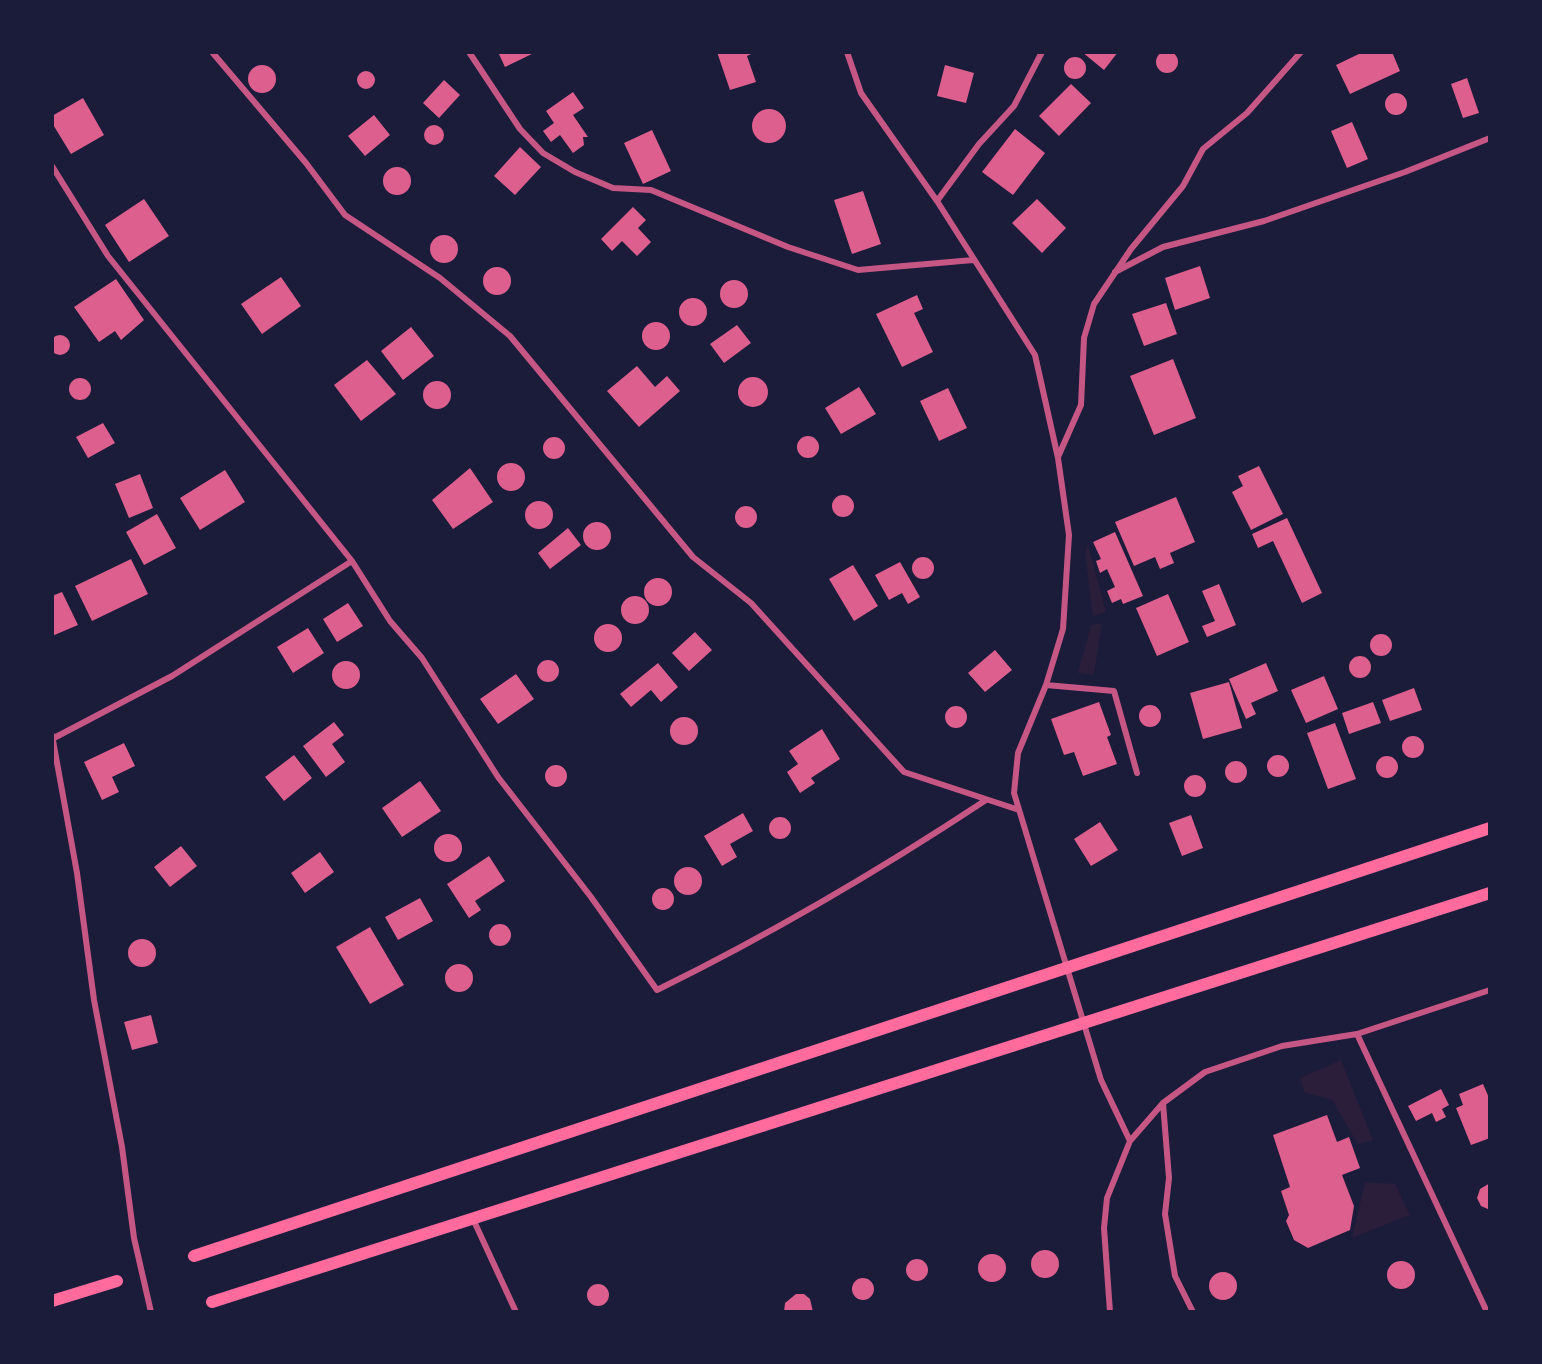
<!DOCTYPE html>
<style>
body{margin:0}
#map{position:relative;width:1542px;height:1364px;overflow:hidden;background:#1b1b3a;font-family:Overpass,sans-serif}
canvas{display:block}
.frame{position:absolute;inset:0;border:54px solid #1b1b3a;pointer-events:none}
</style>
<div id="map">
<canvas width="1542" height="1364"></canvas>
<div class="frame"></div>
</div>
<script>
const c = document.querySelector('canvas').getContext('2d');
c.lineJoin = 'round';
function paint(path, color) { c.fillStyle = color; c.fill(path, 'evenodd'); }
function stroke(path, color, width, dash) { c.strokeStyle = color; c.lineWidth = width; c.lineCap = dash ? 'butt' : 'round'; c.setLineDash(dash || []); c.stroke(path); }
const green = new Path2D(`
 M1088 545 1106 612 1093 616 1085 552Z
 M1102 623 1094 675 1078 673 1091 625Z
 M1341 1060 1373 1140 1358 1144 1332 1100 1304 1092 1300 1078Z
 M1365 1182 1395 1184 1410 1215 1352 1238Z`);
const building = new Path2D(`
 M1156 62a11 11 0 1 1 22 0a11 11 0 1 1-22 0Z
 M498 52H536L505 67Z
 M717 52H755L747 56 756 82 730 90Z
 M1082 52H1118L1104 70Z
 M1363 52H1392L1400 71 1350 94 1336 65Z
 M1064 68a11 11 0 1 1 22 0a11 11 0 1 1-22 0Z
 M248 79a14 14 0 1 1 28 0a14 14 0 1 1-28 0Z
 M945 65 974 73 966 103 937 96Z
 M357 80a9 9 0 1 1 18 0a9 9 0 1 1-18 0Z
 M1467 78 1479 113 1463 118 1451 84Z
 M444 80 460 95 439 118 423 103Z
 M1071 84 1091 103 1059 136 1039 116Z
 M573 92 584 108 573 115 588 137H583L584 145 573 153 560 135 551 142 543 131 554 123 546 111Z
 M1385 104a11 11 0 1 1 22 0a11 11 0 1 1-22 0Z
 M83 98 104 135 71 154 52 123V116Z
 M752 126a17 17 0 1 1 34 0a17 17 0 1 1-34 0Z
 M374 115 390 135 365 156 348 136Z
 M1352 122 1368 159 1347 168 1331 131Z
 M424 135a10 10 0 1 1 20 0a10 10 0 1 1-20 0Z
 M1015 129 1045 153 1013 195 982 172Z
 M652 130 671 171 643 184 624 143Z
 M520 147 541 167 515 195 494 176Z
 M383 181a14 14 0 1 1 28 0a14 14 0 1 1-28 0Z
 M863 191 881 244 852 254 834 200Z
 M144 199 169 236 129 262 105 225Z
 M1037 199 1066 228 1042 253 1012 223Z
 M633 207 646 220 638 228 651 242 637 256 622 241 612 251 601 239Z
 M430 249a14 14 0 1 1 28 0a14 14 0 1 1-28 0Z
 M1200 266 1210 298 1175 310 1165 278Z
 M483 281a14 14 0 1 1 28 0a14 14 0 1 1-28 0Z
 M281 277 301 306 262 334 241 304Z
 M116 279 144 320 121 340 115 331 99 342 74 307Z
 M720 294a14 14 0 1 1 28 0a14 14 0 1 1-28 0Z
 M917 295 923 309 914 313 933 352 902 367 876 314Z
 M679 312a14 14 0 1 1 28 0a14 14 0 1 1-28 0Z
 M1166 303 1177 334 1144 346 1132 314Z
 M642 336a14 14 0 1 1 28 0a14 14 0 1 1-28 0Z
 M737 325 751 343 724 363 710 344Z
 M411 327 434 356 403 380 381 351Z
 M50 345a10 10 0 1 1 20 0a10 10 0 1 1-20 0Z
 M1173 359 1196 418 1154 435 1130 376Z
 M367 360 396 394 361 421 334 385Z
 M637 366 655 387 667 376 680 391 639 427 607 391Z
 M738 392a15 15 0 1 1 30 0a15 15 0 1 1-30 0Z
 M69 389a11 11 0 1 1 22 0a11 11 0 1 1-22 0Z
 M423 395a14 14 0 1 1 28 0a14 14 0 1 1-28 0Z
 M859 387 876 414 841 434 825 408Z
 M948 388 967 428 939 441 920 401Z
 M103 423 115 443 88 458 76 437Z
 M797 447a11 11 0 1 1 22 0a11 11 0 1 1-22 0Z
 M543 448a11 11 0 1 1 22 0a11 11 0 1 1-22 0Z
 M497 477a14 14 0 1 1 28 0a14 14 0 1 1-28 0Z
 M1259 466 1283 514 1251 530 1232 492 1243 486 1238 476Z
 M470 468 493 502 453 529 432 500Z
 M225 470 245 502 200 530 180 498Z
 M140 474 153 508 129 518 115 484Z
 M832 506a11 11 0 1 1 22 0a11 11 0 1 1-22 0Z
 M1176 497 1195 542 1170 553 1174 563 1160 569 1155 557 1134 566 1115 522Z
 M525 515a14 14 0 1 1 28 0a14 14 0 1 1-28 0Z
 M735 517a11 11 0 1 1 22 0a11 11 0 1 1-22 0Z
 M157 514 176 548 144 565 126 532Z
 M1287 518 1322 593 1302 603 1273 541 1258 548 1252 534Z
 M583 536a14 14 0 1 1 28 0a14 14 0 1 1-28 0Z
 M568 528 581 545 550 569 538 553Z
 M1115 532 1143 596 1123 604 1121 599 1112 603 1107 591 1115 587 1107 569 1100 573 1096 561 1101 559 1093 542Z
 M912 568a11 11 0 1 1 22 0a11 11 0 1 1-22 0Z
 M131 559 148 594 92 621 75 586Z
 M900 562 920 597 908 604 902 593 889 600 875 575Z
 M853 565 878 606 854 621 829 579Z
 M644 592a14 14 0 1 1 28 0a14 14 0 1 1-28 0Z
 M1219 584 1236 625 1207 637 1202 626 1215 621 1202 591Z
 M62 592 78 625 52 636V596Z
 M1168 594 1189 642 1157 656 1136 608Z
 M621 610a14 14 0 1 1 28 0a14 14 0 1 1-28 0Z
 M348 603 363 626 337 642 323 619Z
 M594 638a14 14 0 1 1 28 0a14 14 0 1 1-28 0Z
 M308 628 324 653 293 673 277 647Z
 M695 632 712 650 689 671 672 653Z
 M1370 645a11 11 0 1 1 22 0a11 11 0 1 1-22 0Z
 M995 650 1012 670 985 692 968 673Z
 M1349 667a11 11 0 1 1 22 0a11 11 0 1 1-22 0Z
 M537 671a11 11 0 1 1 22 0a11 11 0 1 1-22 0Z
 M332 675a14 14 0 1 1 28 0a14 14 0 1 1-28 0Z
 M658 663 678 687 661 702 651 690 631 707 620 694Z
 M1266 663 1278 691 1251 703 1256 714 1246 719 1229 679Z
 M516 674 534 699 498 724 480 699Z
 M1324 676 1338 709 1306 723 1291 690Z
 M1229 682 1242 728 1203 739 1190 693Z
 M1414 688 1422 710 1390 721 1382 700Z
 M1099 702 1111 735 1107 737 1117 764 1083 776 1074 752 1064 755 1051 719Z
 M1373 702 1381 723 1349 734 1342 713Z
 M1139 716a11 11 0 1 1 22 0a11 11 0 1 1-22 0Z
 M945 717a11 11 0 1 1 22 0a11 11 0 1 1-22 0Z
 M670 731a14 14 0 1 1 28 0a14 14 0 1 1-28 0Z
 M334 722 344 735 332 744 345 762 326 777 303 746Z
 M1335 723 1356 779 1328 789 1307 733Z
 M822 729 840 759 811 778 815 783 800 793 787 772 798 764 789 751Z
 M1402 747a11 11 0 1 1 22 0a11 11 0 1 1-22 0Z
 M124 743 135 766 112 777 119 792 102 800 84 762Z
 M294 755 312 778 284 801 265 777Z
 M1267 766a11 11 0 1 1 22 0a11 11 0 1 1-22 0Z
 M1376 767a11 11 0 1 1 22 0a11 11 0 1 1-22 0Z
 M1225 772a11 11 0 1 1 22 0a11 11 0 1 1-22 0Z
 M545 776a11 11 0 1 1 22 0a11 11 0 1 1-22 0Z
 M1184 786a11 11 0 1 1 22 0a11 11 0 1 1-22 0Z
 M420 781 441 811 402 837 382 808Z
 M743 813 753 831 730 844 737 857 722 866 704 836Z
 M1191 815 1203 848 1182 856 1169 823Z
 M769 828a11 11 0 1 1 22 0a11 11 0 1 1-22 0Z
 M1100 822 1118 850 1091 866 1074 839Z
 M434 848a14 14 0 1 1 28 0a14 14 0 1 1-28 0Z
 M181 846 197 866 170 887 154 867Z
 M320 852 334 872 305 893 291 873Z
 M489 856 505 881 475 901 481 910 469 918 447 884Z
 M674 881a14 14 0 1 1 28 0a14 14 0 1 1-28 0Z
 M652 899a11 11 0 1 1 22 0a11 11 0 1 1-22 0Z
 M420 898 433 921 398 940 385 917Z
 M489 935a11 11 0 1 1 22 0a11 11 0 1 1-22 0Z
 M370 927 404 985 370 1004 336 947Z
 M128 953a14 14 0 1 1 28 0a14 14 0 1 1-28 0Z
 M445 978a14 14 0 1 1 28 0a14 14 0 1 1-28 0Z
 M151 1015 158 1043 132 1050 124 1022Z
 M1483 1084 1490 1100V1138L1471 1145 1456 1108 1463 1105 1459 1094Z
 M1441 1089 1449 1105 1442 1109 1446 1117 1436 1122 1432 1113 1416 1121 1408 1106Z
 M1327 1115 1337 1142 1349 1137 1360 1168 1342 1175 1354 1206 1350 1230 1308 1248 1294 1240 1286 1221 1289 1215 1281 1191 1290 1187 1273 1135Z
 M1490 1183V1210L1481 1206 1477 1198 1480 1189Z
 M1031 1264a14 14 0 1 1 28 0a14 14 0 1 1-28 0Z
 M978 1268a14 14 0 1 1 28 0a14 14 0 1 1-28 0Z
 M906 1270a11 11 0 1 1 22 0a11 11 0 1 1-22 0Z
 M1387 1275a14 14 0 1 1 28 0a14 14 0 1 1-28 0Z
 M1209 1286a14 14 0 1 1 28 0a14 14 0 1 1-28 0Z
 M852 1289a11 11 0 1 1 22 0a11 11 0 1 1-22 0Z
 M587 1295a11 11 0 1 1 22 0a11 11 0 1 1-22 0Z
 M796 1294H804L810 1299 813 1312H784L785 1303Z`);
const minor = new Path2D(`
 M212 52 306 163 345 215 440 278 510 336 693 557 751 603 904 772 1019 810
 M469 52 520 129 543 153 575 172 613 188 651 190 788 247 858 270 973 260
 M847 52 861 93 937 201 1035 355 1058 458 1069 535 1063 629 1046 685 1018 753 1014 793 1101 1080 1130 1141
 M52 166 108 256 352 561 390 621 422 658 498 777 591 897 657 990C771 934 880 870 986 800
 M937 201 979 144 1014 106 1042 52
 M1115 272 1163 247 1264 221 1405 172 1490 138
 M1058 457 1081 405 1084 338 1094 304 1131 249 1183 186 1203 149 1247 113 1301 52
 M1046 685 1114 691 1137 773
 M52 735 77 873 94 1000 122 1147 134 1238 151 1312
 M54 738 172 676 352 561
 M1357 1034 1487 1312
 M1163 1103 1169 1178 1165 1214 1175 1276 1193 1312
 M473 1219 516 1312
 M1110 1312 1104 1228 1107 1198 1130 1141 1163 1103 1205 1072 1282 1046 1357 1034 1490 990`);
const secondary = new Path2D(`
 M194 1256 1490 828
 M52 1301 117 1281
 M212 1302 1490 893`);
paint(green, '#2a1e3b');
paint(building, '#dd5f8e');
stroke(minor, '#c65784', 6);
stroke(secondary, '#ff6b9d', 12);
</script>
